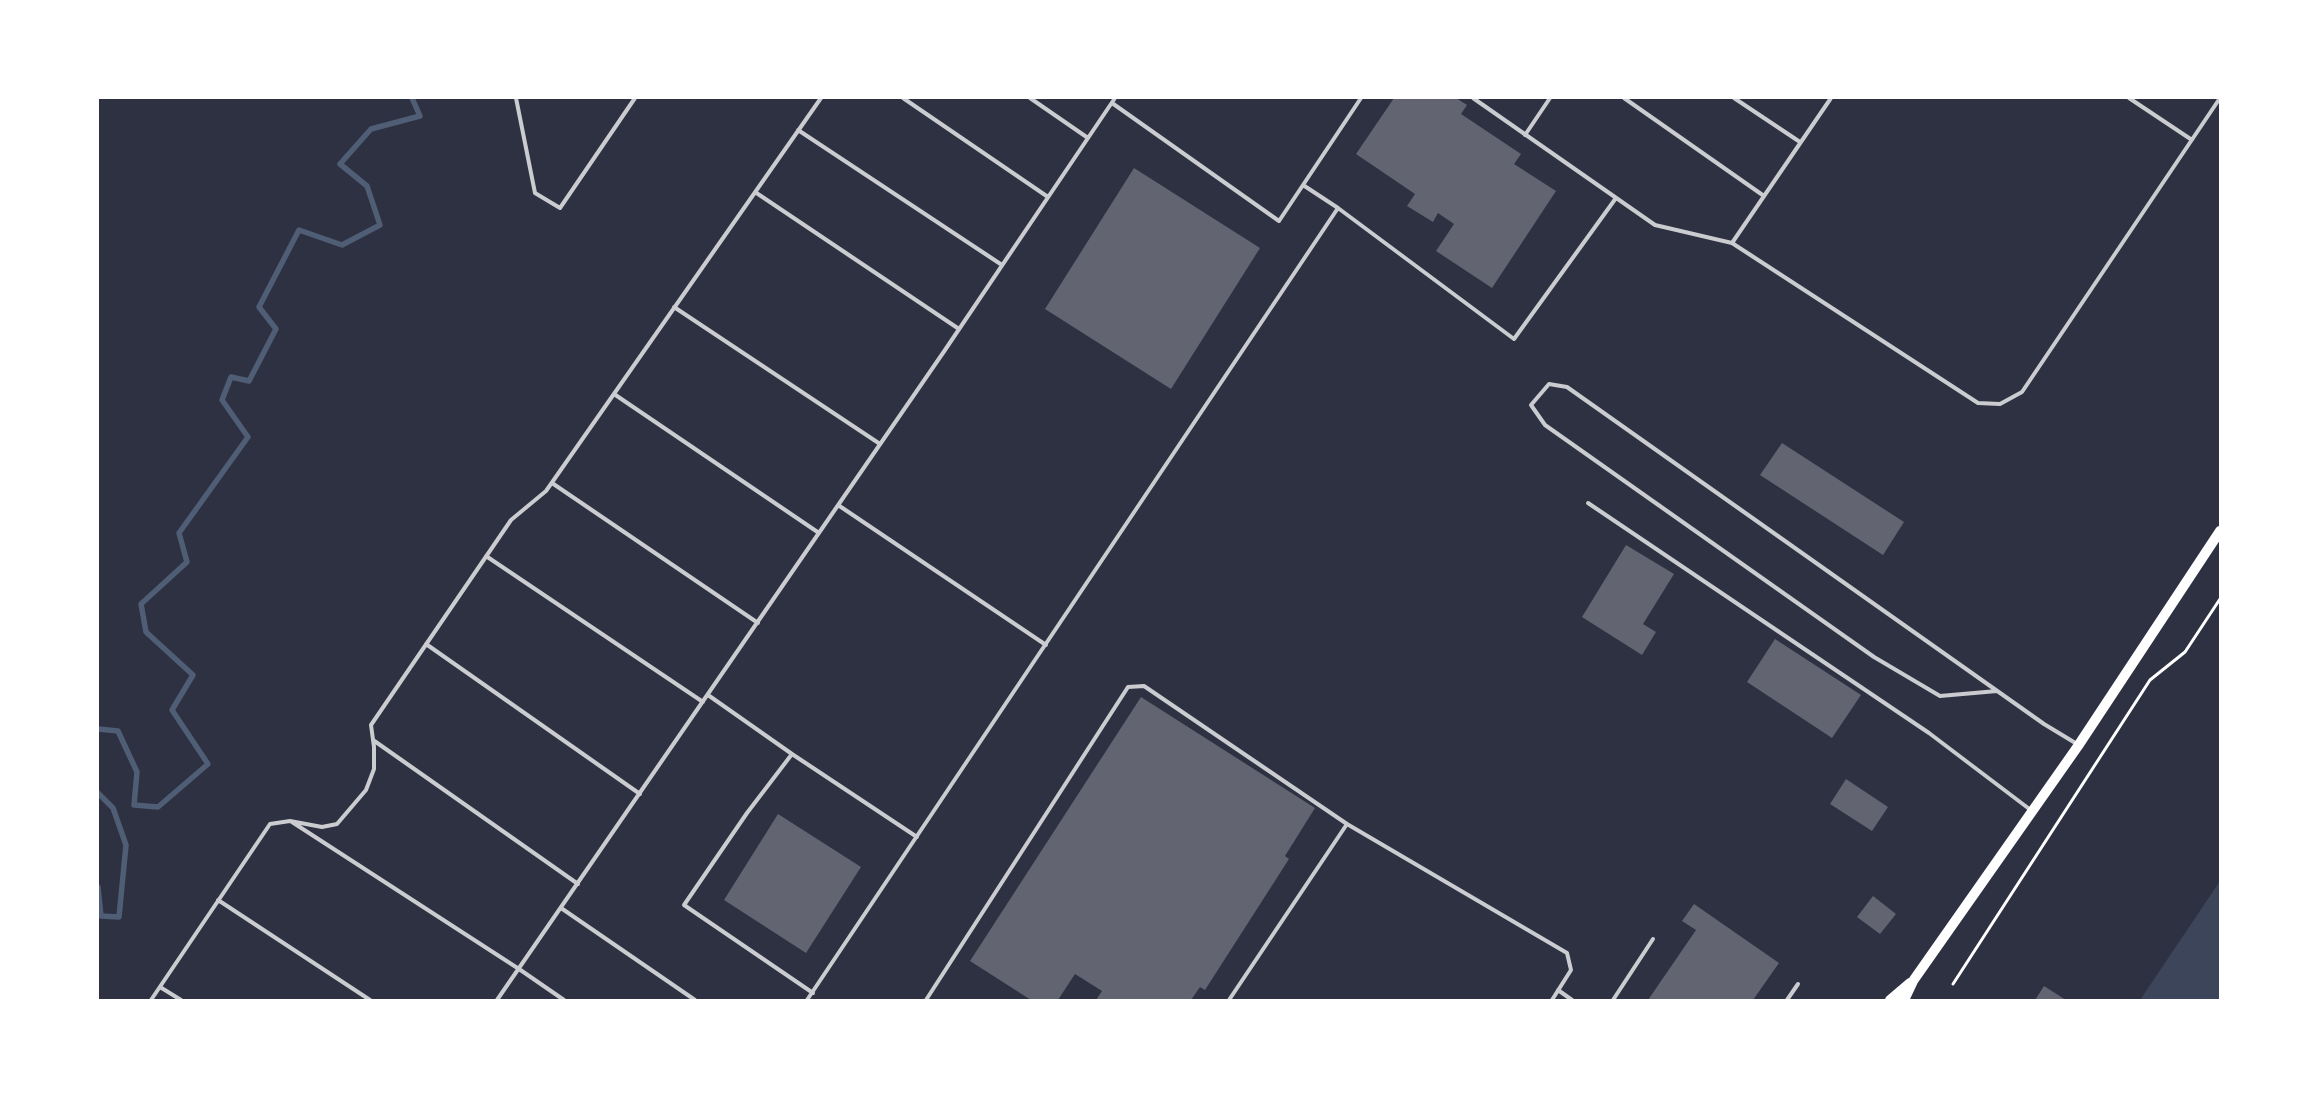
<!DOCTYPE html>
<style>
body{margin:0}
#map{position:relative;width:2318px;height:1098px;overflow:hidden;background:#2d3142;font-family:Overpass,sans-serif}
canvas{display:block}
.frame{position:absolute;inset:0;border:99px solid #fff;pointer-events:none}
</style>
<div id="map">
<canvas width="2318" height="1098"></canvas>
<div class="frame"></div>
</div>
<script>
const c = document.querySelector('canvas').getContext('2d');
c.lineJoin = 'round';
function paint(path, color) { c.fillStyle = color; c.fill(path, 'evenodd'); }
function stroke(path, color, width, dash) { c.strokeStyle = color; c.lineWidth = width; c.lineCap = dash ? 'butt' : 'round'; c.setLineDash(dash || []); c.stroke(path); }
const green = new Path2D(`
 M2220 881V1000H2140Z`);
const stream = new Path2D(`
 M98 729 118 731 137 772 134 805 158 807 208 764 172 710 193 675 146 632 141 604 187 562 179 533 248 437 222 400 231 377 249 381 276 329 259 307 299 230 342 245 380 225 367 186 340 164 371 129 420 116 412 98
 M98 793 113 808 126 845 119 917 101 916 98 887`);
const building = new Path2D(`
 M1394 98H1456L1467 105 1461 114 1521 154 1514 164 1556 191 1492 288 1436 251 1454 224 1438 213 1433 222 1407 206 1415 194 1356 154Z
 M1134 168 1260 248 1171 389 1045 309Z
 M1782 443 1904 522 1883 555 1760 475Z
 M1626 545 1674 574 1643 624 1656 632 1642 655 1582 617Z
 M1775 639 1861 695 1832 738 1747 682Z
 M1141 697 1315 808 1285 856 1289 859 1205 990 1200 987 1191 1000H1096L1102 991 1075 974 1058 1000H1031L970 961Z
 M1846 779 1888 807 1872 831 1830 804Z
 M778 814 861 867 806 953 724 900Z
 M1873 896 1896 914 1880 934 1857 917Z
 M1694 904 1779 963 1753 1000H1648L1696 930 1682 921Z
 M2044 986 2066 1000H2035Z`);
const path = new Path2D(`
 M1953 984 2150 680 2185 652 2220 599`);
const service = new Path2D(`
 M516 98 535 193 560 208 635 98
 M903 98 1048 197
 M1030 98 1088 138
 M1473 98 1655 225 1732 243 1978 403 2000 404 2022 392 2220 98
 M1624 98 1764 196
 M1734 98 1800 142
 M2129 98 2192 140
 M1112 103 1279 221 1303 185
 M798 130 1002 265
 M1525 135 1550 98
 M755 192 959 329
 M1338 208 1514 339 1616 198
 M1732 243 1831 98
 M674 307 880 444
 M614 394 819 533
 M552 483 758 623
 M1588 503 1929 733 2032 811
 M838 505 1046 645
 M486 556 703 702
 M426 644 640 794
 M1997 691 1940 696 1874 657 1545 425 1531 405 1549 384 1567 387 2044 724 2077 744
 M708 695 792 754
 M373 740 578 884
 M292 822 519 969 564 1000
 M218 900 370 1000
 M561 908 695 1000
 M160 987 181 1000
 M1558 990 1572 1000
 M813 993 684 905 747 813 792 754 917 837
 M151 1000 270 824 290 821 322 827 337 824 366 790 374 769V747L371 725 511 520 546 491 821 98
 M497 1000 945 350 1115 98
 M807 1000 1338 208 1303 185 1361 98
 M926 1000 1128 687 1144 686 1347 824
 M1229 1000 1347 824 1567 953 1571 970 1552 1000
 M1613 1000 1653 939
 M1787 1000 1798 984`);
const secondary = new Path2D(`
 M1890 1000 1910 983
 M1904 1000 1913 981 2078 746 2220 531`);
paint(green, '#3c4559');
stroke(stream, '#4f5d75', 5.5);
paint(building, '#626471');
stroke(path, '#fff', 3);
stroke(service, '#caccd0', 4);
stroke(secondary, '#fff', 10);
</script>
